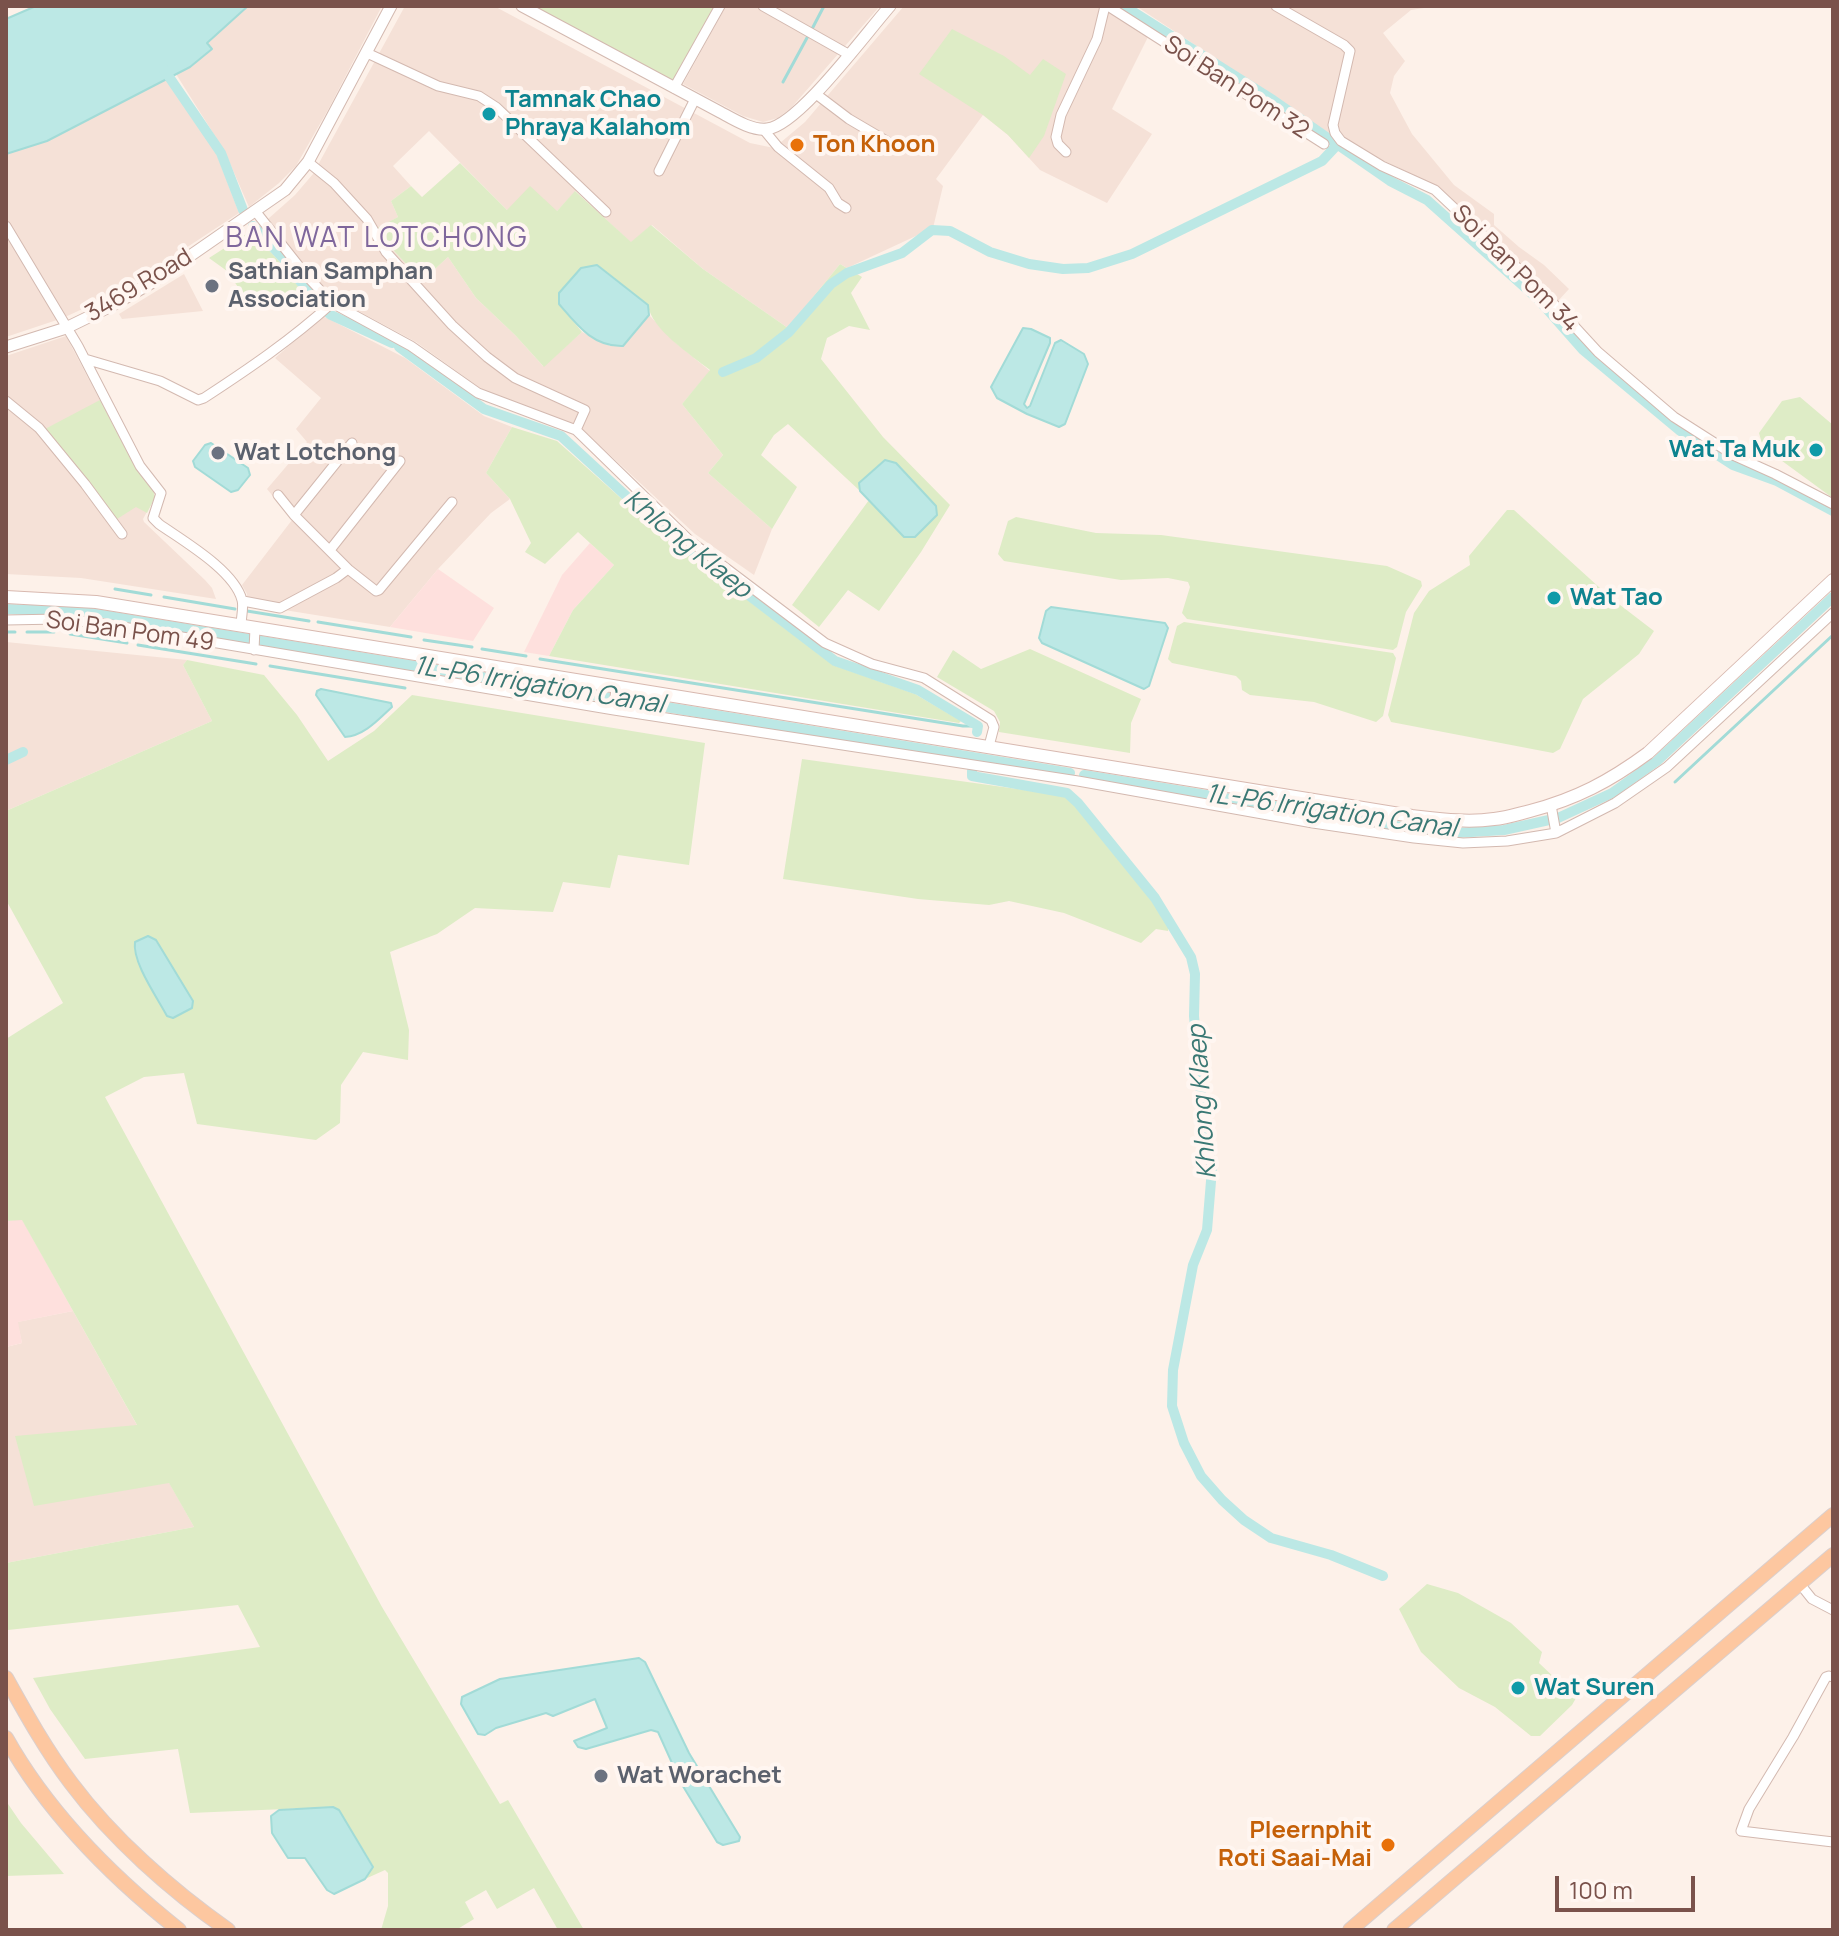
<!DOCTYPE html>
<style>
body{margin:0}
#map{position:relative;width:1839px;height:1936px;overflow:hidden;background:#fdf1e9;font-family:Manrope,sans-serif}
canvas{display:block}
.frame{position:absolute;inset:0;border:8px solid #7a524b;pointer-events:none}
.scale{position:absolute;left:1555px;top:1876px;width:140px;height:36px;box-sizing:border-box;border:4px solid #7a524b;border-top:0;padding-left:10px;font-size:24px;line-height:28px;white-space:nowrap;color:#7a524b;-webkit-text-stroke:6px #fff6f1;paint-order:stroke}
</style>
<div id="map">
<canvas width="1839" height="1936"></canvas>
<div class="frame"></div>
<div class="scale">100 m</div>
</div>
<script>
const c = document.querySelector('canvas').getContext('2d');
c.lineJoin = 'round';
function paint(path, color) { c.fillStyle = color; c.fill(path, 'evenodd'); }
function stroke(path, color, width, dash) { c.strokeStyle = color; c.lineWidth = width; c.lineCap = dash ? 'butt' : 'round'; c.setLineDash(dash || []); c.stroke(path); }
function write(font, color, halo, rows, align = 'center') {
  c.font = font + ' Manrope,sans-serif'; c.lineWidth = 8; c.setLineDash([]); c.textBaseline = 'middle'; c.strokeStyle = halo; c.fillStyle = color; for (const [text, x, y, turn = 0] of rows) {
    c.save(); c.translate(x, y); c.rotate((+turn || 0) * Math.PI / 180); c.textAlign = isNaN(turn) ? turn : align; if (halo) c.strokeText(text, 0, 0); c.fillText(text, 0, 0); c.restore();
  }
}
const residential = new Path2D(`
 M248 6H382L329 108 296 166 279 183 249 207 225 152 176 74 190 67 211 48 207 43Z
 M405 6H494L750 143 774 148 805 122 904 6H1101L1148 37 1112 109 1152 134 1107 203 1040 170 1008 135 983 115 936 179 943 186 933 228 847 268 840 264 788 328 703 269 652 225 631 243 576 191 557 211 507 210 429 131 393 166 411 186 391 201 398 217 377 229 395 252 422 281 448 257 476 298 515 335 543 366 582 332 610 346H623L649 315 677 344 710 371 682 404 723 455 708 473 772 529 754 575 695 534 582 429 483 390 416 342 336 299 323 288 307 270 268 219 295 195 313 174Z
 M726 6H880L791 108 778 118 763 122 743 116 683 84Z
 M1136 6H1437L1411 10 1383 33 1405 61 1394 76 1390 93 1412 134 1454 185 1494 214V225L1519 247 1544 265 1569 289 1557 302 1434 185 1333 136Z
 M167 79 217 155 239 213 119 292 63 318 6 337V154L47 141Z
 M184 274 203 311 122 319 119 314Z
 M323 316 405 358 484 416 512 427 486 473 510 499 491 513 438 569 390 627 247 604V594L242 585 292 520 267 489 307 442 296 429 321 398 275 358Z
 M66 336 136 469 153 490 155 497 143 519 144 522 205 580 212 588 216 599 81 578 6 574V356Z
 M6 642 187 660 183 665 212 721 6 811Z
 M73 1311 194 1527 6 1563V1347L22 1343 17 1322Z`);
const commercial = new Path2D(`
 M590 543 614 565 573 610 549 656 524 652 562 575Z
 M438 569 494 608 473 641 390 627Z
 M22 1219 73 1311 18 1322 22 1343 6 1347V1221Z`);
const green = new Path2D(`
 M527 6H715L673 84Z
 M952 29 1004 56 1030 75 1043 59 1066 74 1044 136 1029 158 1008 135 983 115 919 74Z
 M460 163 507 210 530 186 557 211 575 191 631 242 651 225 703 269 788 328 840 264 862 277 851 293 870 330 849 326 827 338 821 359 883 437 950 505 921 552 879 611 848 590 819 627 792 605 869 500 904 537 859 483 860 491 788 424 774 435 761 455 797 487 772 529 708 473 723 455 682 404 710 370C691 355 651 329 648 305L597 265 581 268 559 304 582 332 544 367 515 335 476 298 448 257 422 281 395 252 377 228 398 217 391 201 411 186 422 197Z
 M251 231 280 262 310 302 251 306 227 271 209 258Z
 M1800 397 1833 425V496H1830L1763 447 1759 433 1782 401Z
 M100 400 136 469 153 490 155 497 147 513 136 507 117 519 89 481 45 429Z
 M512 427 557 441 661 534 833 665 915 694 961 721 959 723 549 656 573 610 614 565 578 532 545 564 525 552 531 543 510 499 486 473Z
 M1507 510H1514L1611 598 1654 631 1639 654 1583 699 1560 749 1553 753 1391 722 1388 715 1414 613 1429 591 1470 565 1469 556Z
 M1016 517 1096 533 1161 535 1387 566 1421 581 1422 586 1406 612 1397 647 1393 650 1187 619 1182 613 1190 587 1188 582 1168 578 1121 580 1004 561 998 554 1008 521Z
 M1184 622 1393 653 1396 658 1383 716 1376 722 1314 702 1250 695 1242 690 1241 681 1236 676 1172 663 1168 659 1177 626Z
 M1030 649 1141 699 1131 723 1130 753 999 732 1000 722 994 711 937 677 953 650 981 669Z
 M187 660 264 675 297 715 328 761 374 731 412 695 705 743 689 865 618 855 610 888 563 882 553 912 475 908 437 934 390 952 409 1030 408 1060 363 1052 341 1085 340 1123 316 1140 197 1124 184 1073 144 1077 105 1097 382 1607 500 1804 508 1800 584 1930H558L534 1888 497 1909 486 1890 465 1902 474 1919 456 1930H381L388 1906V1873L385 1870 365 1879 373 1866 339 1810 333 1807 190 1813 178 1749 85 1759 50 1709 33 1678 260 1647 238 1605 8 1630 6 1625V1563L194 1527 169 1483 34 1506 15 1436 137 1425 22 1220 6 1221V1039L63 1003 6 900V811L212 721 183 665Z
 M802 759 1075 797 1154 896 1169 924 1168 931 1156 929 1141 943 1064 913 1009 901 989 905 918 899 783 879Z
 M1427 1584 1458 1593 1511 1623 1542 1652 1539 1663 1576 1698 1572 1705 1540 1736H1531L1495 1707 1459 1688 1421 1652 1399 1609Z
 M6 1801 21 1823 64 1874 6 1876Z`);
const water = new Path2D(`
 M36 6H248L207 43 212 49 190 67 47 141 6 154V19Z
 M597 265 648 305 649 315 623 346C593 347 577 325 559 304V293L581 268Z
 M1023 328 1031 329 1050 338V343L1024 404 1027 408 1030 406 1055 343 1061 340 1084 354 1088 364 1065 424 1059 427 1027 414 997 398 991 387Z
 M211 443 248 468 250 475 238 490 231 492 195 467 193 461 205 445Z
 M885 460 896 463 936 506 937 515 915 537H904L860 491 859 483Z
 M1051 607 1165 623 1168 628 1149 686 1144 689 1042 643 1039 638 1046 611Z
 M321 689 391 703 392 707C379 719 364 736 345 737L316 695 317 691Z
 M148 936 156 940 193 1001 192 1008 173 1018 167 1016C157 997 132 962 135 942Z
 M639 1658 645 1662 689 1753 740 1837 739 1841 723 1845 717 1842 681 1783 658 1732 651 1730 586 1749 578 1747 574 1741 607 1728 595 1699 553 1716 546 1713 496 1728 485 1735 478 1734 461 1704 462 1697 500 1679Z
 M333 1807 339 1810 373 1867 365 1879 334 1894 327 1890 305 1858H288L272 1833 271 1816 279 1810Z`);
const stream = new Path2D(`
 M812 29 824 6
 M783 82 808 36
 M115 589 151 595
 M164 597 235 609
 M247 611 309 621
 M318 622 411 637
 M6 632H15
 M27 632H54
 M70 634 127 643
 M424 640 472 647
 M138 645 256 664
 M482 649 526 656
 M540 659 963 726H978
 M270 666 405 688
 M1675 782 1833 635`);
const canal = new Path2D(`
 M1124 6 1273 100 1390 181 1427 200 1538 299 1583 350 1679 430 1733 465 1777 481 1833 511
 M163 68 221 153 243 210
 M253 226 284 259 317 304 331 315 392 343
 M399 347 484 409 561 436 662 529 835 661 918 690 978 726 977 732
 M723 372 756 358 789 332 831 284 847 273 902 253 932 230 950 231 990 252 1029 264 1063 269 1088 268 1132 254 1322 161 1337 145
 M6 609 84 612 1070 773
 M6 760 23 752
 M972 771V776L1067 793 1078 803 1155 898 1191 957 1195 974 1194 1016 1203 1117 1212 1169 1207 1230 1193 1265 1173 1370 1172 1406 1184 1443 1201 1476 1222 1500 1244 1520 1271 1538 1331 1555 1383 1576
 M1084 775 1414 829 1455 833 1504 830 1558 818 1612 793 1657 761 1833 597`);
const minor = new Path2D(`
 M763 6 848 54
 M1108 6 1324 144
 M1276 6 1344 45 1350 51 1333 125 1335 133 1341 141 1382 166 1435 190 1542 291 1598 352 1674 417 1735 456 1775 474 1833 504
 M367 53 438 86 479 96 496 107 606 212
 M674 88 720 6
 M816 94 849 119 900 149
 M764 130 778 147 829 188 838 203 846 208
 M1066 152 1058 144 1056 137 1061 115 1097 39 1105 6
 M308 162 334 183 367 219 386 252 452 325 487 357 515 378 585 410 576 430
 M659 171 695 99
 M256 212 305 274 332 303 411 346 478 393 576 430 690 541 825 643 872 664 924 678 991 720 994 727 989 746
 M6 226 78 346 140 466 161 493 153 518 159 524C183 541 234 570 242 600 244 607 241 618 241 625
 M85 359 160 381 198 400 204 398C250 368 291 340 332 303
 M6 401 39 428 85 484 122 534
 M278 495 294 515 348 569 376 591 379 590 452 502
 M294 515 352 443
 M330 550 400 461
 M243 601 280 608 336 578 348 569
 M6 620 59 619 99 623 614 710 1078 781 1313 823 1414 838 1463 843 1507 841 1556 833 1615 803 1667 767 1833 613
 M254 650 255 628
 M614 710 616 687
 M1551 805 1556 833
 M1800 1584 1812 1599 1833 1610
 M1833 1677 1829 1676 1826 1677 1793 1737 1749 1809 1741 1831 1833 1842`);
const tertiary = new Path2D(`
 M522 6 720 112C733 119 752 131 767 129 798 126 866 33 890 6
 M6 347 66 328 111 306 151 283 285 190 308 162 391 6`);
const secondary = new Path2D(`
 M6 597 96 602 1412 816C1439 819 1467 823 1494 819 1506 818 1518 814 1530 811 1576 799 1610 781 1648 753L1833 580`);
const primary = new Path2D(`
 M6 1678C26 1714 46 1750 71 1783 112 1838 172 1891 228 1930
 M6 1738C48 1813 112 1877 179 1930
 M1350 1930 1833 1515
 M1394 1930 1833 1555`);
const markers = [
 [489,114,8,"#0f9aa8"],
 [797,145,8,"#e8710a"],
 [212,286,8,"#6b7280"],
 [1816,450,8,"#0f9aa8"],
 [218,453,8,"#6b7280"],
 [1554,598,8,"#0f9aa8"],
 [1518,1688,8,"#0f9aa8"],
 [601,1776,8,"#6b7280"],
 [1388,1845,8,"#e8710a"]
];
const streetNames = [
 ["Soi Ban Pom 32",1236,88,33],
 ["Soi Ban Pom 34",1515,269,45],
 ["3469 Road",139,286,-31],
 ["Soi Ban Pom 49",130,632,8]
];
const cultureNames = [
 ["Tamnak Chao",505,100],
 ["Phraya Kalahom",505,128],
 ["Wat Ta Muk",1800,450,"right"],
 ["Wat Tao",1570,598],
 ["Wat Suren",1534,1688]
];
const foodNames = [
 ["Ton Khoon",813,145],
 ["Pleernphit",1372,1831,"right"],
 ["Roti Saai-Mai",1372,1859,"right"]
];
const worshipNames = [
 ["Sathian Samphan",228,272],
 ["Association",228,300],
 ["Wat Lotchong",234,453],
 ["Wat Worachet",617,1776]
];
const waterNames = [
 ["Khlong Klaep",687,545,39],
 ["1L-P6 Irrigation Canal",539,686,9],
 ["1L-P6 Irrigation Canal",1331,812,8],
 ["Khlong Klaep",1203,1102,-94]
];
const quarterNames = [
 ["BAN WAT LOTCHONG",377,239]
];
paint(residential, '#f5e1d7');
paint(commercial, '#fee0dd');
paint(green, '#deecc6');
paint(water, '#bce8e5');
stroke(water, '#a2dbd7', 2);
stroke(stream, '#a2dbd7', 3);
stroke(canal, '#bce8e5', 10);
stroke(minor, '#d3b9b0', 11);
stroke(tertiary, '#d3b9b0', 13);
stroke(secondary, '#d8b9b0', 14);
stroke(primary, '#dacfcd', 16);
stroke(minor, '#fff', 9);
stroke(tertiary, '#fff', 11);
stroke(secondary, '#fff', 12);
stroke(primary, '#fdc7a0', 14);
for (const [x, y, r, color] of markers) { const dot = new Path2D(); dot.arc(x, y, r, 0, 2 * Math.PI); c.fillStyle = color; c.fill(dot); stroke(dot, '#fff6f1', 3); }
write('24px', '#7a524b', '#fff6f1', streetNames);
write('bold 24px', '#0d838f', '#fff6f1', cultureNames, 'left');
write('bold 24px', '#c56008', '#fff6f1', foodNames, 'left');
write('bold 24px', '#5b616d', '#fff6f1', worshipNames, 'left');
write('italic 26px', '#3a7874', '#fff6f1', waterNames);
c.letterSpacing = '2px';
write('28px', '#7f679c', '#fff6f1', quarterNames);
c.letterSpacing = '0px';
</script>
